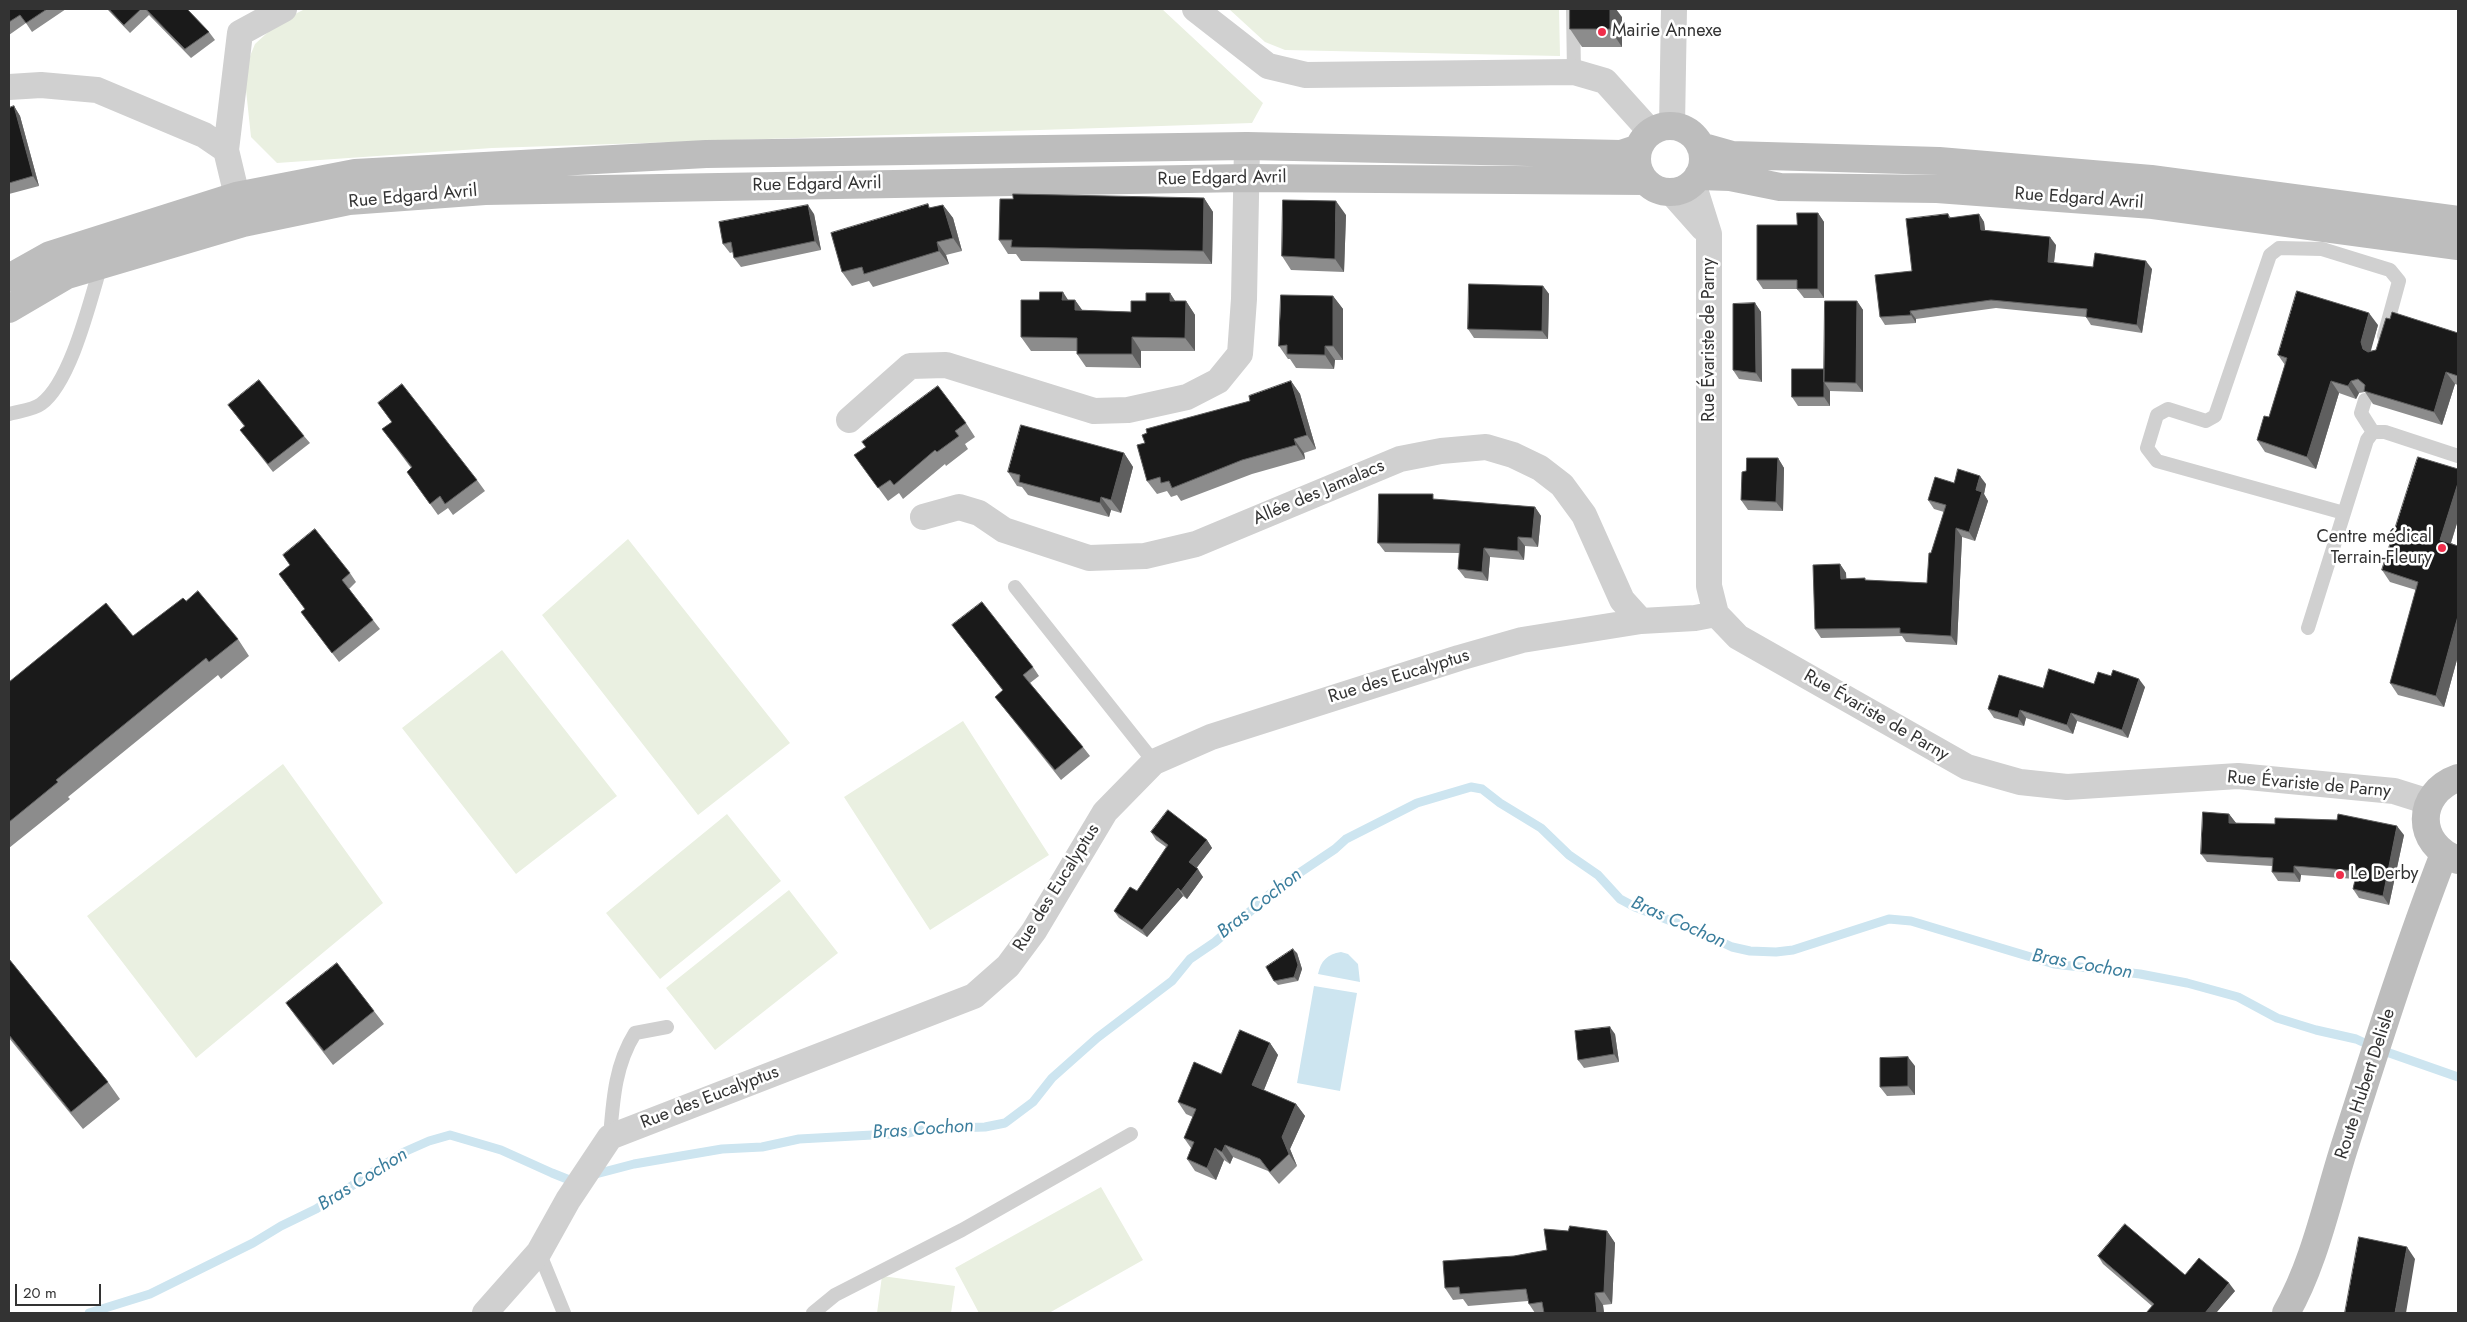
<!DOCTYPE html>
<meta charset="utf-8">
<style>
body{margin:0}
#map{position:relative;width:2467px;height:1322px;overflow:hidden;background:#fff;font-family:Jost,sans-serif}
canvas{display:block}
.frame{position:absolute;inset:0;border:10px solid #333;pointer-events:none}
.scale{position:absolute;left:15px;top:1284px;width:86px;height:22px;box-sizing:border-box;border:2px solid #333;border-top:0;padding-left:6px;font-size:15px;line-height:18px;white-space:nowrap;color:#333;-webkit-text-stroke:4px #fff;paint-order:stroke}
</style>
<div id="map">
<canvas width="2467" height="1322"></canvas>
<div class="frame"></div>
<div class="scale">20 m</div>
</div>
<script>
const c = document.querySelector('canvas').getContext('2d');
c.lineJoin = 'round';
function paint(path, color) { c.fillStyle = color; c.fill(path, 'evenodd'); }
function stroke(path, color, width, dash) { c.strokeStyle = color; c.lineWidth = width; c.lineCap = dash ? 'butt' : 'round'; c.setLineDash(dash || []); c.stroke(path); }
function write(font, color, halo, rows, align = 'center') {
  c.font = font + ' Jost,sans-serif'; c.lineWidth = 5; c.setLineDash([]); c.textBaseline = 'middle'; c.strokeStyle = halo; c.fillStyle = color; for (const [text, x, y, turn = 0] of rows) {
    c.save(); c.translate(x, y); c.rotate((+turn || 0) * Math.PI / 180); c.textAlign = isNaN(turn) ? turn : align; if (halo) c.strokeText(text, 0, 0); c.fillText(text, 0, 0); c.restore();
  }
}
const green = new Path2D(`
 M305 9H1162L1263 103 1252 123 492 148 277 163 251 137 244 71 255 44 279 22Z
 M1229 9H1559L1560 56 1285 50 1265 42Z
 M628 539 790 743 698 815 542 615Z
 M502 650 617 796 516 874 402 728Z
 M963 721 1049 855 930 930 844 797Z
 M283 764 383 903 196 1058 87 916Z
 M727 814 781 881 660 979 606 913Z
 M789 890 838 953 715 1050 666 988Z
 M1101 1187 1143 1260 1049 1313H979L955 1268Z
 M882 1276 955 1286 951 1313H877Z`);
const water = new Path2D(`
 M1341 952 1348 954 1358 964 1360 982 1318 974C1321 961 1327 954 1341 952Z
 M1314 986 1357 993 1340 1091 1297 1083Z`);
const stream = new Path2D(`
 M592 1175 634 1164 722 1149 762 1147 799 1139 909 1133 925 1129 985 1127 1005 1123 1033 1102 1052 1078 1097 1038 1172 981 1190 959 1215 942 1277 888 1335 849 1346 839 1417 803 1471 787 1482 789 1500 803 1541 828 1569 855 1598 875 1620 899 1635 907 1702 933 1732 947 1750 951 1776 952 1793 950 1889 919 1911 921 2054 964 2140 974 2187 983 2238 997 2277 1018 2316 1030 2356 1039 2378 1049 2458 1077
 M89 1313 150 1294 253 1243 281 1226 316 1209 404 1152 429 1141 450 1135 501 1150 552 1173 572 1181 577 1179`);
const lane = new Path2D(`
 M1573 9 1574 72
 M2365 400 2361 413 2373 432
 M9 414C19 411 33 410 41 404 71 382 90 301 101 265
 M2344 513 2157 461 2147 448 2157 415 2168 409 2206 421 2215 416 2270 255 2279 248 2322 249 2390 270 2399 281 2384 336
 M1015 587 1154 762
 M2308 628 2367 440 2373 432H2385L2458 456
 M610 1137C613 1100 615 1065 635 1033L667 1027
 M539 1252 564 1313
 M813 1313 835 1295 962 1230 1131 1134`);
const street = new Path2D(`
 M1195 9 1268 66 1306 75 1574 72 1605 81 1651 132
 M9 87 41 85 97 90 204 135 226 150 242 217
 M1672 126 1674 9
 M226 150 240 33 284 9
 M1693 183 1709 234V586L1716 614 1738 637 1967 767 2020 782 2067 787 2238 776 2394 791 2429 802
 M1671 192 1703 228
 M849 420 910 366 946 365 1094 411 1128 410 1187 397 1218 381 1240 354 1244 299 1247 146
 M923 517 959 507 979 513 1004 530 1089 558 1145 556 1196 544 1400 459 1441 451 1486 447 1513 455 1540 468 1562 485 1584 515 1622 600 1641 621
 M485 1313 539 1252 568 1200 610 1137 974 996 1008 966 1034 931 1105 812 1154 762 1211 737 1459 658 1522 640 1641 621 1695 618 1716 614`);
const secondary = new Path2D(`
 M1637 159a33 33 0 1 1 66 0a33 33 0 1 1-66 0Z
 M1700 146 1732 155 1939 161 2151 179 2458 220
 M1698 176 1730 177 1780 187 1937 189 2153 205 2458 246
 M9 278 50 255 236 196 355 173 706 154 1247 146 1621 154 1639 148
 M9 309 67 275 243 223 349 201 485 191 1246 178 1645 181
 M2458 778C2415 793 2415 845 2458 860
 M2286 1313C2315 1262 2327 1201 2345 1145 2376 1048 2407 949 2444 854`);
const wall = new Path2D(`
 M9 9H66L32 32 26 23 9 35Z
 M107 9H187L209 32 215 40 191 58 149 15 130 33Z
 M1622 17V47H1582L1570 29Z
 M14 106 20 116 39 186 9 194V108Z
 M1204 198 1213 212 1212 264 1021 261 1016 254H1008L999 240 1013 199Z
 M928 204 930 208 943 205 953 218 962 251 946 255 949 264 873 287 869 281 852 286 842 272Z
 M1818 213 1824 222V298H1804L1797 289H1763L1757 280 1797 225Z
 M814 214 821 250 741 267 734 258 733 252 730 253 723 244Z
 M1948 214 1951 218 1979 214 1984 222 1985 230 2056 245 2054 263 2093 267 2152 269 2142 333 2091 325 2086 317 1996 308 1916 319V323L1885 325 1880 317 1912 271Z
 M1346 215 1344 272 1291 270 1282 256Z
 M1543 286 1549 294 1548 339 1474 338 1468 329Z
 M1170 293 1175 301H1186L1195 315V351H1141V368L1086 367 1077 354V351H1031L1021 337 1068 300H1075L1082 310 1131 312 1146 301Z
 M1333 296 1343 309V360H1335L1334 369 1296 368 1290 359H1288L1279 346Z
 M1857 301 1863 310V392L1830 391V406H1798L1792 397 1824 370Z
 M1755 303 1761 312 1762 382 1739 379 1733 370Z
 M2378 325 2370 351 2458 333V385L2455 384 2442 425 2373 404 2365 392 2359 393 2356 399 2339 393 2316 469 2265 452 2257 440 2269 417 2285 365 2278 355Z
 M1291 381 1300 394 1316 449 1304 453 1305 459 1252 474 1181 501 1177 495 1171 497 1167 491 1157 494 1147 481 1145 443 1250 401Z
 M378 403 477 480 485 491 453 515 448 508 438 515 407 472 411 468 382 429 392 422Z
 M228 405 304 436 310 443 273 472 240 430 244 426Z
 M966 423 975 437 965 444 968 449 946 466 945 464 903 499 899 493 888 501 854 455Z
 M1124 453 1133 467 1121 513 1111 510 1109 517 1028 495 1022 487 1017 486 1008 472Z
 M1778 458 1784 468 1783 511 1748 510 1741 500 1746 471Z
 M2458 469V520L2451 543 2458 546V656L2444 707 2398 695 2390 683 2416 590 2390 582 2382 570Z
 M1954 483 1986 484 1984 494 1988 501 1975 541 1962 537 1957 645 1906 642 1902 636 1821 638 1815 629 1840 564 1846 573V579L1927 583 1931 553 1944 512 1934 509 1928 500Z
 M1436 499 1535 507 1541 516 1538 547 1525 546 1524 560 1490 557 1488 581 1465 578 1458 569 1460 553 1385 552 1378 543Z
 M283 555 350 573 356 582 349 589 380 629 339 662 301 612 305 609 279 574 290 565Z
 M186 601 238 639 249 656 221 679 218 675 68 797 70 799 9 848V682L133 636Z
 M952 625 1033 667 1039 676 1030 683 1083 747 1090 756 1061 780 1002 706 995 697 1003 691Z
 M2094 684 2145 687 2128 738 2077 721 2073 734 2026 718 2024 726 1994 718 1988 709 2043 688Z
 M2229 814 2236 823 2404 835 2389 905 2359 898 2353 889 2355 879 2301 875 2300 882 2278 881 2272 872V866L2207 862 2201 854Z
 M1151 832 1207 840 1212 848 1196 868 1203 877 1187 899 1183 896 1147 937 1119 918 1114 911 1137 891 1166 847 1156 840Z
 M1297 953 1302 969 1298 981 1278 985 1274 981Z
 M9 959 108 1082 120 1099 83 1129 9 1038Z
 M286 1003 374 1011 384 1024 333 1065 296 1017Z
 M1615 1034 1619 1062 1584 1068 1578 1060Z
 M1270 1043 1278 1055 1264 1090 1296 1104 1305 1116 1290 1149 1297 1166 1279 1184 1268 1171 1233 1157 1230 1164 1224 1160 1216 1180 1195 1171 1187 1159 1191 1148 1184 1138 1193 1117 1186 1114 1178 1102 1221 1074Z
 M1915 1066V1095L1887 1096 1880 1087Z
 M1568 1231H1607L1615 1243 1612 1304 1603 1305 1604 1313H1535L1529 1304 1528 1301 1468 1306 1463 1299 1453 1300 1445 1288 1514 1256 1547 1250Z
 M2098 1256 2185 1275 2235 1291 2216 1313H2146L2152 1306 2103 1264Z`);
const shadedWall = new Path2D(`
 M1610 9H1616L1622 17V47L1610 29Z
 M14 106 20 116 39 186 33 176Z
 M1204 198 1213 212 1212 264 1203 251Z
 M1336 201 1346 215 1344 272 1335 259Z
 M808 205 814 214 821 250 815 241Z
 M943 205 953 218 962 251 953 238Z
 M1818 213 1824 222V298L1818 289Z
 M1979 214 1984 222 1986 238 1981 230Z
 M2050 237 2056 245 2053 270 2048 262Z
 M937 242 946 255 949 264 939 251Z
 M2146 261 2152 269 2142 333 2137 325Z
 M1543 286 1549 294 1548 339 1542 331Z
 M1063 292 1072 306 1062 300Z
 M1170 293 1179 307 1170 301Z
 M1333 296 1343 309V360L1333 346Z
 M1075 300 1085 314 1075 310Z
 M1186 301 1195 315V351L1185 338Z
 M1857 301 1863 310V392L1856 383Z
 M1755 303 1761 312 1762 382 1756 373Z
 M1910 311 1916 319V323L1911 315Z
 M2369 313 2378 325 2370 354 2363 349 2361 342Z
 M1132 337 1141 351V368L1132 354Z
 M1325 346 1335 360 1334 369 1325 355Z
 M1824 369V382L1830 391V406L1824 397Z
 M2446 372 2455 384 2442 425 2434 412Z
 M1291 381 1300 394 1316 449 1307 435Z
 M2331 381 2339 393 2316 469 2307 457Z
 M2351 381 2359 393 2356 399 2348 386Z
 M1294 439 1304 453 1305 459 1296 445Z
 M1124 453 1133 467 1121 513 1111 500Z
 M1778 458 1784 468 1783 511 1776 502Z
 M1980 476 1986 484 1984 494 1988 501 1975 541 1969 532 1976 490Z
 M2458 483V520L2448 552 2440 540Z
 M1101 497 1111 510 1109 517 1100 503Z
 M1535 507 1541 516 1538 547 1532 538Z
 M1956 528 1962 537 1957 645 1951 636Z
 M1518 537 1525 546 1524 560 1518 551Z
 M1484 548 1490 557 1488 581 1482 572Z
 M1840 564 1846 573 1847 588 1841 579Z
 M2458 616V656L2444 707 2436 696Z
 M2139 679 2145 687 2128 738 2122 730Z
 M2020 710 2026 718 2024 726 2018 718Z
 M2071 713 2077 721 2073 734 2067 725Z
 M2229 814 2236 823H2229Z
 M2397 826 2404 835 2389 905 2383 896Z
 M1207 840 1212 848 1195 870 1189 862Z
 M2294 866 2301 875 2300 882 2294 873Z
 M1198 869 1203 877 1187 899 1181 891Z
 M1178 888 1183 896 1147 937 1142 930Z
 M1293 949 1297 953 1302 969 1298 981 1294 977Z
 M1610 1027 1615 1034 1619 1062 1614 1054Z
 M1270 1043 1278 1055 1261 1097 1252 1085Z
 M1908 1057 1915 1066V1095L1908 1086Z
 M1296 1104 1305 1116 1290 1149 1297 1166 1289 1154 1282 1137Z
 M1225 1145 1233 1157 1230 1164 1222 1152Z
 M1215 1148 1224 1160 1216 1180 1207 1168Z
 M1607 1231 1615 1243 1612 1304 1604 1292Z
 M2407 1247 2415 1259 2406 1313H2395Z
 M2229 1283 2235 1291 2216 1313H2205Z
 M1595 1293 1603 1305 1604 1313H1597Z`);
const building = new Path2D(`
 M9 9H47L26 23 20 15 9 22Z
 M109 9H141L124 25Z
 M146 9H187L209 32 185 49Z
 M1570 9H1610V29H1570Z
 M14 106 33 176 9 183V108Z
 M1013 194 1204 198 1203 251 1011 247 1012 240H999L1000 199H1013Z
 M1283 200 1336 201 1335 259 1282 256Z
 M928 204 929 208 943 205 953 238 937 242 939 251 864 274 862 267 842 272 831 233Z
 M808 205 815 241 734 258 731 242 723 244 719 222Z
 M1797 213H1818V289H1797V280H1757V225H1797Z
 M1948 214 1949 218 1979 214 1981 230 2050 237 2048 262 2093 267 2095 253 2146 261 2137 325 2086 317 2087 309 1991 300 1910 311 1911 315 1880 317 1875 275 1912 271 1906 219Z
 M1469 284 1543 286 1542 331 1468 329Z
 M2297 291 2369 313 2361 342 2363 349 2368 352 2376 350 2386 318 2390 319 2392 312 2458 333V376L2446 372 2434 412 2364 391 2365 385 2358 379 2351 381 2348 386 2331 381 2307 457 2257 440 2264 416 2269 417 2287 358 2278 355Z
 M1040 292H1063L1062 300H1075V310L1131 312V301H1146V293H1170V301H1186L1185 338 1132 337V354H1077V338L1021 337V300H1039Z
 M1281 295 1333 296V346H1325V355L1287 354V345L1279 346Z
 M1825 301H1857L1856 383 1824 382Z
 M1755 303 1756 373 1733 370V304Z
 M1792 369H1824V397H1792Z
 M259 380 304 436 268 464 240 430 245 426 228 405Z
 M1291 381 1307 435 1294 439 1296 445 1242 460 1172 488 1169 481 1161 483 1160 477 1147 481 1137 445 1145 443 1142 435 1147 433 1146 429 1250 401 1249 396Z
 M402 384 477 480 445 504 440 496 430 504 407 472 412 467 382 429 392 422 378 403Z
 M938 386 966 423 955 431 959 436 937 452 935 450 894 485 890 480 878 488 854 455 866 447 862 442Z
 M1021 425 1124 453 1111 500 1101 497 1100 503 1019 482 1020 475 1008 472Z
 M2418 457 2458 469V483L2440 540 2458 546V616L2436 696 2390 683 2418 582 2382 570Z
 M1747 458H1778L1776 502 1741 500 1742 472 1746 471Z
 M1958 469 1980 476 1976 490 1982 492 1969 532 1956 528 1951 636 1900 633V628L1815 629 1813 565 1840 564 1841 579 1865 578V580L1927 583 1929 553H1931L1946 505 1928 500 1935 477 1954 483Z
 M1379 494H1433V499L1535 507 1532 538 1518 537V551L1484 548 1482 572 1458 569 1460 544 1378 543Z
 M315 529 350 573 342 580 373 620 332 653 301 612 305 609 279 574 290 565 283 555Z
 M198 591 238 639 209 662 206 658 56 780 58 782 9 822V682L106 603 133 636 183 598 186 601Z
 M982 602 1033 667 1023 675 1083 747 1055 770 995 697 1003 690 952 625Z
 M2049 669 2094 684 2098 672 2111 676 2113 670 2139 679 2122 730 2071 713 2067 725 2020 710 2018 718 1988 709 1999 675 2043 688Z
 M1168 810 1207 840 1189 862 1198 869 1181 891 1178 888 1142 930 1114 911 1130 887 1137 891 1168 845 1151 832Z
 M2203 812 2229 814V823L2275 824V818L2337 820 2338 814 2397 826 2383 896 2353 889 2357 871 2294 866V873L2272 872 2273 858 2201 854Z
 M1293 949 1298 965 1294 977 1274 981 1266 967Z
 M9 959 108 1082 71 1112 9 1035Z
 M337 963 374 1011 324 1051 286 1003Z
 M1610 1027 1614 1054 1578 1060 1575 1031Z
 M1240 1030 1270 1043 1252 1085 1296 1104 1282 1137 1289 1154 1270 1172 1260 1159 1225 1145 1222 1152 1215 1148 1207 1168 1187 1159 1194 1142 1184 1138 1196 1109 1178 1102 1194 1062 1221 1074Z
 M1908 1057V1086L1880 1087V1058Z
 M2125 1224 2185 1275 2199 1258 2229 1283 2205 1313H2146L2154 1304 2098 1256Z
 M1570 1226 1607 1231 1604 1292 1595 1293 1597 1313H1544L1542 1302 1529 1304 1526 1289 1460 1294 1459 1287 1445 1288 1443 1261 1514 1256 1547 1250 1544 1229 1568 1231Z
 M2359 1237 2407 1247 2395 1313H2345Z`);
const markers = [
 [1602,32,5,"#f02e4b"],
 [2442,548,5,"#f02e4b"],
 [2340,875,5,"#f02e4b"]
];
const poiNames = [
 ["Mairie Annexe",1612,32],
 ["Centre médical",2432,538,"right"],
 ["Terrain-Fleury",2432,559,"right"],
 ["Le Derby",2350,875]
];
const streetNames = [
 ["Rue Edgard Avril",1222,179,-1],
 ["Rue Edgard Avril",817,185,-1],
 ["Rue Edgard Avril",413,197,-5],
 ["Rue Edgard Avril",2079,199,4],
 ["Rue Évariste de Parny",1710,340,-90],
 ["Allée des Jamalacs",1319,493,-23],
 ["Rue des Eucalyptus",1399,677,-17],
 ["Rue Évariste de Parny",1876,716,30],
 ["Rue Évariste de Parny",2309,785,5],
 ["Rue des Eucalyptus",1057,888,-58],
 ["Route Hubert Delisle",2366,1084,-72],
 ["Rue des Eucalyptus",710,1098,-21]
];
const waterNames = [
 ["Bras Cochon",1260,904,-38],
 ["Bras Cochon",1678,923,24],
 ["Bras Cochon",2082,965,10],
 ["Bras Cochon",923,1130,-4],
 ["Bras Cochon",363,1180,-32]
];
paint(green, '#eaf0e1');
paint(water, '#cde5f0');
stroke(stream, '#cde5f0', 9);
stroke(lane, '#d0d0d0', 14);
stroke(street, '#d0d0d0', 26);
stroke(secondary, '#bdbdbd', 28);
paint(wall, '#8c8c8c');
paint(shadedWall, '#5f5f5f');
paint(building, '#1a1a1a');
stroke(building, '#5f5f5f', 1);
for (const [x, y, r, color] of markers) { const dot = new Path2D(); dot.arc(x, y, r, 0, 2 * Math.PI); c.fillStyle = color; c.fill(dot); stroke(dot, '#fff', 2); }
write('18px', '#333', '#fff', poiNames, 'left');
write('18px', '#333', '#fff', streetNames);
write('italic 19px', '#3a7d9c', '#fff', waterNames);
</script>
